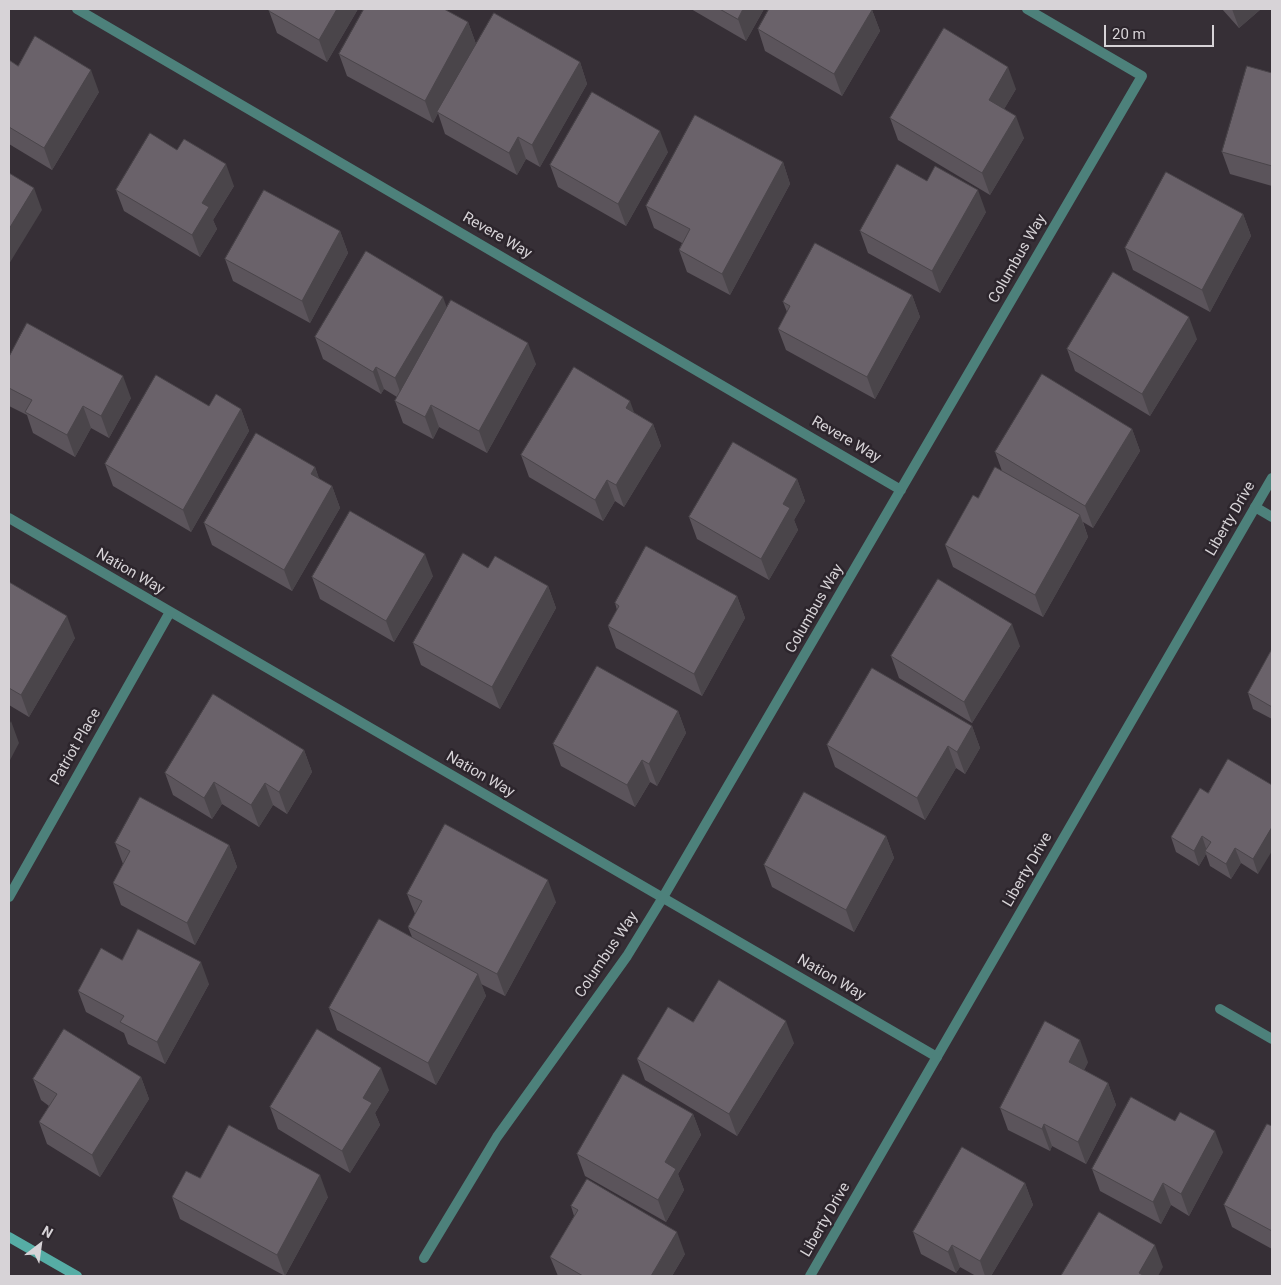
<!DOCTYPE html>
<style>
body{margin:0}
#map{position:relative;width:1281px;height:1285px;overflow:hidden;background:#362f36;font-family:Roboto,sans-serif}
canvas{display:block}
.frame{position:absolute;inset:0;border:10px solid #d7d3d7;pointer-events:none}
.north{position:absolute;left:15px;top:1220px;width:50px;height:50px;-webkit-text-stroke:4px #2c252c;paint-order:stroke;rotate:30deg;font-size:14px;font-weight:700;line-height:20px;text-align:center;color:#d7d3d7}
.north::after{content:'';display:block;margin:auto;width:18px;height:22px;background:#d7d3d7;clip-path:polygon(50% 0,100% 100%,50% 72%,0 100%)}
.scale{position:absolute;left:1104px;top:25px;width:110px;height:22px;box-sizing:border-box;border:2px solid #d7d3d7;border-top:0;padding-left:6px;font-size:15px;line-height:18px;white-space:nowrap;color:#d7d3d7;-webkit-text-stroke:4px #2c252c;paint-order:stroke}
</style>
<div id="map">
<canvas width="1281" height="1285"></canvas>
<div class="frame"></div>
<div class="north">N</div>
<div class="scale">20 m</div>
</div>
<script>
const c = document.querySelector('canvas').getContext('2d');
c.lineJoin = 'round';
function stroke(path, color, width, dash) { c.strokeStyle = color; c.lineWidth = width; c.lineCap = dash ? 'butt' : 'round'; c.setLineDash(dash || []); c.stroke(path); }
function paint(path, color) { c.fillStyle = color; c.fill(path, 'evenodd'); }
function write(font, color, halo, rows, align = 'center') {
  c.font = font + ' Roboto,sans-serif'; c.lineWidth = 5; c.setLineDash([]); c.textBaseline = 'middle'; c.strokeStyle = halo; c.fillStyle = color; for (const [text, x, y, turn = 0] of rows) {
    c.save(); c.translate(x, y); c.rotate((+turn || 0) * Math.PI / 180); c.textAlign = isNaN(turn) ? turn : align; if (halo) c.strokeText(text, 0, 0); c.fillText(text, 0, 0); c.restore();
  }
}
const minor = new Path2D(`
 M77 9 901 490
 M1255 507 1272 517
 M9 518 937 1057
 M9 897 170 612
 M1220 1009 1272 1039
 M424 1258 497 1137 627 956 662 899 1142 76 1027 9`);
const tertiary = new Path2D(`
 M810 1276 1272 478`);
const secondary = new Path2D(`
 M9 1237 77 1276`);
const wall = new Path2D(`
 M267 9H358L327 62 277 33 269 11V10Z
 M691 9H764L746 41Z
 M1222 9H1261L1239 28Z
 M872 10 880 31 842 96 765 51 758 29Z
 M468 22 476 44 465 64 580 62 587 84 540 167 526 159 517 175 445 134 438 113 433 123 347 76 339 54Z
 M9 60 18 66 99 92 52 170 9 144Z
 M1272 73V186L1230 174 1222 152Z
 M1016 89 1004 109 1024 138 990 195 898 140 890 118Z
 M668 152 626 226 558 187 550 165Z
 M783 162 790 184 730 295 687 272 679 250 682 243 654 228 646 206Z
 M927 181 986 212 940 293 868 253 860 231Z
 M234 186 213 220 217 229 200 257 124 211 116 190Z
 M1243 214 1251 236 1210 312 1133 270 1125 248Z
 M340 231 348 253 310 323 233 281 225 259Z
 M912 295 920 317 875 399 786 350 778 329 787 312 783 302Z
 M447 308 536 364 487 453 439 427 433 439 403 423 395 401 397 397 384 389 381 394 323 359 315 337Z
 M1197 339 1150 416 1075 371 1067 349Z
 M9 357 131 398 109 438 91 428 75 457 33 433 27 415 9 406Z
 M209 406 241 409 249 431 191 532 113 486 105 464Z
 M635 413 653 424 661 446 624 507 615 501 603 521 529 477 521 455Z
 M1132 429 1140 451 1093 528 1083 522 1088 537 1043 617 953 567 945 545 1002 471 995 452Z
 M315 467 319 479 332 486 340 508 292 591 212 545 204 523Z
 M797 479 805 501 794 520 798 530 769 580 697 539 689 517Z
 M488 568 548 586 556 608 500 709 421 665 413 643Z
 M433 576 394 642 320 599 312 577Z
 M9 582 75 638 29 717 9 705Z
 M737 596 745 618 702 696 616 648 608 626 617 610 615 603Z
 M1020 646 972 723 899 678 891 656Z
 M1272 649V719L1253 709 1248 693Z
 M678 711 686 733 657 786 650 782 635 807 561 766 553 744Z
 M972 726 980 748 965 774 956 768 925 820 835 767 827 745Z
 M304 750 312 772 287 814 273 805 259 827 222 804 212 819 173 795 165 773Z
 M1272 785 1258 874 1241 863 1231 879 1210 866 1206 854 1199 866 1176 852 1171 837 1208 793Z
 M886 836 894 858 854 932 772 887 764 865Z
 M115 843 229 845 237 867 195 945 121 905 113 883 123 864Z
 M407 894 556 902 505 996 481 984 486 996 436 1085 337 1030 329 1008 412 937 408 927 415 914Z
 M122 960 209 984 165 1064 128 1044 124 1033 86 1012 78 991Z
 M693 1022 794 1043 737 1136 645 1080 637 1059Z
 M1088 1062 1084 1070 1108 1083 1116 1105 1086 1164 1052 1146 1050 1151 1008 1130 1000 1108Z
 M141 1077 149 1099 100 1177 47 1144 39 1122 49 1106 41 1100 33 1079Z
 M389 1090 375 1113 380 1125 350 1173 278 1129 270 1107Z
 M693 1114 701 1135 678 1174 684 1190 666 1222 585 1176 577 1154Z
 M1272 1126V1249L1232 1227 1224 1205Z
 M1223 1152 1189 1216 1171 1205 1161 1224 1100 1191 1092 1169Z
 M200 1178 328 1197 285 1276 180 1219 172 1197Z
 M1025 1183 1033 1205 991 1276H976L960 1267 956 1273 921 1254 913 1232Z
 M571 1206 685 1254 672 1276H558L550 1257 574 1216Z`);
const shadedWall = new Path2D(`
 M337 9H358L327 62 319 40Z
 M743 9H764L746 41 738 19Z
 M1232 9H1261L1239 28Z
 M872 10 880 31 842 96 834 74Z
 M468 22 476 44 438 112H437L438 113 433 123 425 101Z
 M580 62 587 84 540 167 532 145Z
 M1008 67 1016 89 997 121 989 100Z
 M91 70 99 92 52 170 44 148Z
 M1016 116 1024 138 990 195 982 173Z
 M660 131 668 152 626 226 618 204Z
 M518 137 526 159 517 175 509 153Z
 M783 162 790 184 730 295 722 274Z
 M226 164 234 186 213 220 217 229 200 257 192 235 202 203Z
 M34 188 42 210 9 264V229Z
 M978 190 986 212 940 293 932 271Z
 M1243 214 1251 236 1210 312 1202 290Z
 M340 231 348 253 310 323 302 301Z
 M912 295 920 317 875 399 867 377Z
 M443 297 451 319 403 400 395 378Z
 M1189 317 1197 339 1150 416 1142 394Z
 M528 343 536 364 487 453 479 431Z
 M376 367 384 389 381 394 373 372Z
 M123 376 131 398 109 438 101 416Z
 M630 401 638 423 626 408Z
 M431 405 439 427 433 439 425 417Z
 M83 406 91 428 75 457 67 435Z
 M241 409 249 431 191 532 183 510Z
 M653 424 661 446 624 507 616 485Z
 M1132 429 1140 451 1093 528 1085 506Z
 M315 467 323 489 311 474Z
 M797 479 805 501 794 520 798 530 769 580 761 559 783 504Z
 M607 480 615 501 603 521 595 500Z
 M332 486 340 508 292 591 284 570Z
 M1080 515 1088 537 1043 617 1035 595Z
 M425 554 433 576 394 642 386 621Z
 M548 586 556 608 500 709 492 687Z
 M737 596 745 618 702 696 694 674Z
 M67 616 75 638 29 717 21 695Z
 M1012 624 1020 646 972 723 964 702Z
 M678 711 686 733 657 786 649 764Z
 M11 721 19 743 9 762V725Z
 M972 726 980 748 965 774 957 752Z
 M948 746 956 768 925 820 917 798Z
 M304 750 312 772 287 814 279 792Z
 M642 760 650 782 635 807 627 785Z
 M214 782 222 804 212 819 204 798Z
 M265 783 273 805 259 827 251 805Z
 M1272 827V851L1258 874 1253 859Z
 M886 836 894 858 854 932 846 910Z
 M1202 836 1207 851H1205L1206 854 1199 866 1194 851Z
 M229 845 237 867 195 945 187 923Z
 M1235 848 1241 863 1231 879 1226 864Z
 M548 880 556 902 505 996 497 974Z
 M201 962 209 984 165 1064 157 1042Z
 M478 974 486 996 436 1085 428 1063Z
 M786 1021 794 1043 737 1136 729 1114Z
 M1080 1040 1088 1062 1077 1084 1069 1062Z
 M381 1068 389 1090 375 1113 380 1125 350 1173 342 1151 363 1098Z
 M141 1077 149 1099 100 1177 92 1155Z
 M1108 1083 1116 1105 1086 1164 1078 1142Z
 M693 1114 701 1135 678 1174 684 1190 666 1222 658 1200 665 1162Z
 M1044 1124 1052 1146 1050 1151 1042 1129Z
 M1215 1131 1223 1152 1189 1216 1181 1194Z
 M320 1175 328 1197 285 1276 277 1255Z
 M1025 1183 1033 1205 991 1276H985L980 1261Z
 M1163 1183 1171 1205 1161 1224 1153 1202Z
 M677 1232 685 1254 672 1276H651Z
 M952 1245 960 1267 956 1273 948 1252Z
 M1155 1245 1163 1267 1158 1276H1141L1139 1273Z`);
const building = new Path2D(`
 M270 9H337L319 40 269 11Z
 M364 9H444L468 22 425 101 339 54Z
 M720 9H743L738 19Z
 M769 9H871L872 10 834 74 758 29Z
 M494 13 580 62 532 145 518 137 509 153 437 112Z
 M944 28 1008 67 989 100 1016 116 982 173 890 118Z
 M35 36 91 70 44 148 9 127V60L18 66Z
 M1247 66 1272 73V166L1222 152Z
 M592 92 660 131 618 204 550 165Z
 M695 115 783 162 722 274 679 250 690 229 646 206Z
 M150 133 177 150 184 139 226 164 202 203 209 207 192 235 116 190Z
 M897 164 927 181 935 166 978 190 932 271 860 231Z
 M1166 172 1243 214 1202 290 1125 248Z
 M9 173 34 188 9 229Z
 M264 190 340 231 302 301 225 259Z
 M815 243 912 295 867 377 778 329 790 306 783 302Z
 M366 251 443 297 395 378 376 367 373 372 315 337Z
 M1113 272 1189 317 1142 394 1067 349Z
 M451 300 528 343 479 431 431 405 425 417 395 401Z
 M27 323 123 376 101 416 83 406 67 435 25 412 32 400 9 388V357Z
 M574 367 630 401 626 408 653 424 616 485 607 480 595 500 521 455Z
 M1042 374 1132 429 1085 506 995 452Z
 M156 375 209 406 216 394 241 409 183 510 105 464Z
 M256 433 315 467 311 474 332 486 284 570 204 523Z
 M733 442 797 479 783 504 790 508 761 559 689 517Z
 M995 467 1080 515 1035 595 945 545 973 495 978 498Z
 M350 511 425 554 386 621 312 577Z
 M646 546 737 596 694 674 608 626 619 606 615 603Z
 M463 553 488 568 495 556 548 586 492 687 413 643Z
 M938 579 1012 624 964 702 891 656Z
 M9 582 67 616 21 695 9 688Z
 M1272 649V707L1248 693Z
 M597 666 678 711 649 764 642 760 627 785 553 744Z
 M872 668 972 726 957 752 948 746 917 798 827 745Z
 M213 694 304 750 279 792 265 783 251 805 214 782 204 798 165 773Z
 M1228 759 1272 785V827L1253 859 1235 848 1226 864 1205 851 1211 842 1202 836 1194 851 1171 837 1200 788 1208 793Z
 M804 792 886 836 846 910 764 865Z
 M140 797 229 845 187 923 113 883 130 851 115 843Z
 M445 824 548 880 497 974 408 927 422 901 407 894Z
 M379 919 478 974 428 1063 329 1008Z
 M138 929 201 962 157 1042 120 1022 124 1016 78 991 101 948 122 960Z
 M719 980 786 1021 729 1114 637 1059 668 1007 693 1022Z
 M1045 1021 1080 1040 1069 1062 1108 1083 1078 1142 1044 1124 1042 1129 1000 1108Z
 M64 1029 141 1077 92 1155 39 1122 57 1094 33 1079Z
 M317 1029 381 1068 363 1098 372 1103 342 1151 270 1107Z
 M623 1074 693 1114 665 1162 676 1169 658 1200 577 1154Z
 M1131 1097 1175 1121 1180 1112 1215 1131 1181 1194 1163 1183 1153 1202 1092 1169Z
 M1267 1124 1272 1126V1231L1224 1205Z
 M229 1125 320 1175 277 1255 172 1197 186 1171 200 1178Z
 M962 1147 1025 1183 980 1261 952 1245 948 1252 913 1232Z
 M587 1179 677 1232 651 1276H583L550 1257 578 1210 571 1206Z
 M1099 1212 1155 1245 1139 1273 1145 1276H1061Z`);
const streetNames = [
 ["Revere Way",497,236,30],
 ["Columbus Way",1018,259,-60],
 ["Revere Way",846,440,30],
 ["Liberty Drive",1231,519,-60],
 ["Nation Way",130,572,30],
 ["Columbus Way",815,609,-60],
 ["Patriot Place",76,747,-60],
 ["Nation Way",480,775,30],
 ["Liberty Drive",1028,870,-60],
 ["Columbus Way",607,955,-56],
 ["Nation Way",831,978,30],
 ["Liberty Drive",826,1220,-60]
];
stroke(minor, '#4d817b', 10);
stroke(tertiary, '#4d817b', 10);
stroke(secondary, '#56ada5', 10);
paint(wall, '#5b545b');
paint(shadedWall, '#4a454a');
paint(building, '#6a626a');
stroke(building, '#4a454a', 1);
write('15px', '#d7d3d7', '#2c252c', streetNames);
</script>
